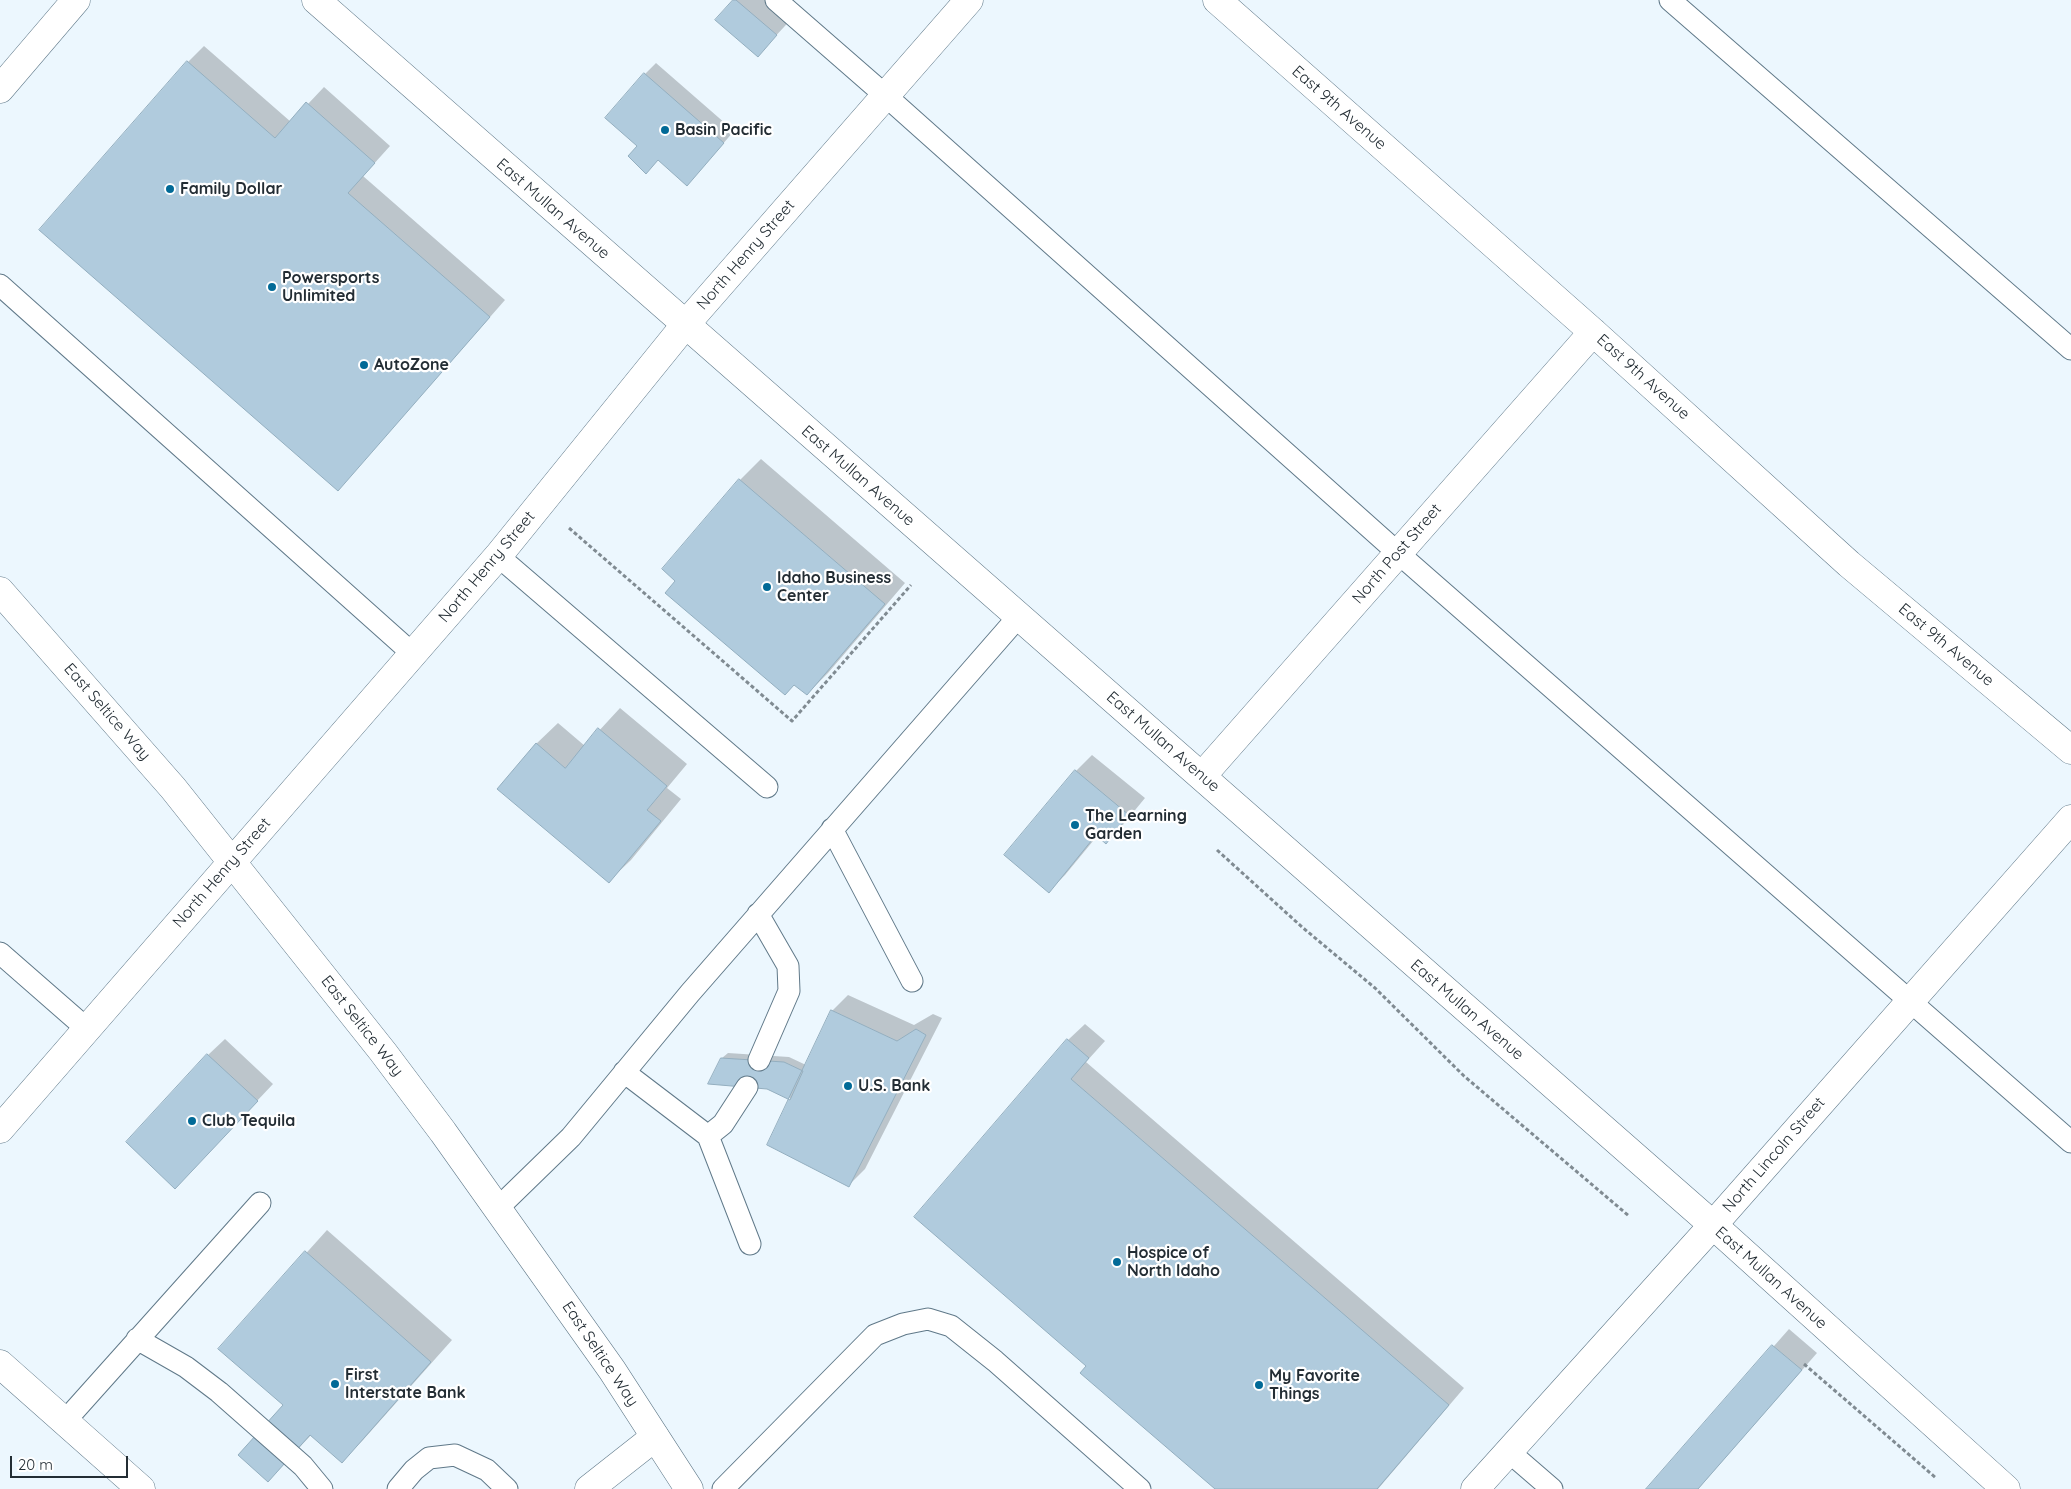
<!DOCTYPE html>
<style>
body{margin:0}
#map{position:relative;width:2071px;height:1489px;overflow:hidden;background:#ecf7fe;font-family:Quicksand,sans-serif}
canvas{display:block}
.scale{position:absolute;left:10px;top:1456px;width:118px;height:22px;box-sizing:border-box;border:2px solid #232d34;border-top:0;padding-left:6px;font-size:15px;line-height:18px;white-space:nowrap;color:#232d34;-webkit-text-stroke:4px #fff;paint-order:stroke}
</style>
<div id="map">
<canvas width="2071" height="1489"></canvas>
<div class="scale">20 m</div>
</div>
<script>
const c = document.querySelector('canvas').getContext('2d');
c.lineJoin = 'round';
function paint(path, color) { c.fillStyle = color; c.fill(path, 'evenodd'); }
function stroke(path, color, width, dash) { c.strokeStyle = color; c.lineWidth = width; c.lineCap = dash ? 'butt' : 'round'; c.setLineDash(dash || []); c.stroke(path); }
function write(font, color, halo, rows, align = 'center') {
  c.font = font + ' Quicksand,sans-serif'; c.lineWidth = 4.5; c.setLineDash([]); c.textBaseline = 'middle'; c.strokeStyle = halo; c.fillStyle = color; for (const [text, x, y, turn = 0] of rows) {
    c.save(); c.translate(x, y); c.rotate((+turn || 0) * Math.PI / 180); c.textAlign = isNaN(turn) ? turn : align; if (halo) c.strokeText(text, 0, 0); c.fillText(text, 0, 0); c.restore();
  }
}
const shadow = new Path2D(`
 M734 0H782L797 13 758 55Z
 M204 46 291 122 324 87 390 146 363 176 505 300 338 490 188 62Z
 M656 63 734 131 697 174 659 159 646 172 639 145 645 74Z
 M761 459 905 583 828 673 807 694 677 581 740 480Z
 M620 708 687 764 667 788 681 799 631 860 609 881 536 744 558 723 585 746Z
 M1092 755 1145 798 1122 826 1106 842 1098 835 1065 875 1049 891 1076 771Z
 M848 995 914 1025 933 1014 942 1018 865 1169 848 1186 790 1098 722 1058 728 1053 789 1057 806 1065 832 1011Z
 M1085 1024 1105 1041 1086 1062 1464 1388 1378 1489H1217L1088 1365 916 1217 1068 1040Z
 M225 1039 273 1084 191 1171 208 1055Z
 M327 1230 452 1340 363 1440 342 1461 312 1434 268 1481 284 1405 220 1349Z
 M1789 1329 1817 1353 1698 1489H1648Z`);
const building = new Path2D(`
 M733 0H736L777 35 758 57 715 20Z
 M187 61 275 138 306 102 375 163 348 193 490 317 338 491 39 230Z
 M644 73 724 143 687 186 658 160 646 174 628 156 637 146 605 118Z
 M739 479 885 604 807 695 794 685 785 695 665 593 675 581 662 569Z
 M598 728 667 786 647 810 661 821 609 883 497 789 536 743 565 768Z
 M1075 770 1129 815 1106 844 1096 835 1049 893 1004 855Z
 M831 1010 897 1041 916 1029 926 1035 849 1187 767 1145Z
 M1067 1039 1089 1058 1071 1079 1449 1405 1377 1489H1215L1080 1373 1086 1366 914 1217Z
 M207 1054 258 1101 175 1189 126 1142Z
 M721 1058 784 1062 803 1071 790 1100 767 1089 708 1084Z
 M305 1251 431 1362 342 1463 310 1435 268 1482 238 1455 283 1405 218 1349Z
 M1772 1345 1802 1370 1698 1489H1646Z`);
const path = new Path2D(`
 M569 528 792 721 911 585
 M1217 850 1302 927 1375 988 1464 1076 1629 1216
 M1804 1364 1936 1478`);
const lane = new Path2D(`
 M776 0 886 96 1398 553 2071 1142
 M1670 0 2071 349
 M0 285 413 654
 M498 556 767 787
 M832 829 912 981
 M758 914 788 966 789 991 759 1060
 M0 953 87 1029
 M624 1072 708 1136 750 1244
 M708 1136 723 1124 747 1087
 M498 1208 571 1137 690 993 1019 616
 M137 1339 186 1367 219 1392 303 1466 322 1489
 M65 1421 260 1203
 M1508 1451 1552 1489
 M398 1489 414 1470 429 1458 455 1455 487 1470 507 1489
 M723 1489 875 1335 903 1324 928 1319 951 1326 995 1361 1140 1489`);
const street = new Path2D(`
 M1217 0 1593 332 1849 564 2071 750
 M0 89 76 0
 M1202 776 1593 332
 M0 1129 498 556 685 325 969 0
 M0 1364 141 1489
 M589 1489 655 1437
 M1475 1489 1713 1225 2071 819`);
const secondary = new Path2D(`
 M316 0 1713 1225 2006 1489`);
const primary = new Path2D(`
 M0 591 173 788 383 1052 443 1132 612 1370 689 1489`);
const markers = [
 [665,130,5,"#016a97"],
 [170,189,5,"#016a97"],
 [272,287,5,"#016a97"],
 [364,365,5,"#016a97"],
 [767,587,5,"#016a97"],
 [1075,825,5,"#016a97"],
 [848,1086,5,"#016a97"],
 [192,1121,5,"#016a97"],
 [1117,1262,5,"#016a97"],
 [335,1384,5,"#016a97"],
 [1259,1385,5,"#016a97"]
];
const streetNames = [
 ["East 9th Avenue",1339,108,41],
 ["East Mullan Avenue",553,209,41],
 ["North Henry Street",746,255,-49],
 ["East 9th Avenue",1643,377,42],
 ["East Mullan Avenue",858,476,41],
 ["North Post Street",1397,554,-49],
 ["North Henry Street",487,567,-50],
 ["East 9th Avenue",1946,645,40],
 ["East Seltice Way",107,712,49],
 ["East Mullan Avenue",1163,742,41],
 ["North Henry Street",222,873,-49],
 ["East Mullan Avenue",1467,1010,41],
 ["East Seltice Way",362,1026,52],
 ["North Lincoln Street",1774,1155,-49],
 ["East Mullan Avenue",1771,1278,42],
 ["East Seltice Way",600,1354,56]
];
const poiNames = [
 ["Basin Pacific",675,130],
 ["Family Dollar",180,189],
 ["Powersports",282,278],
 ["Unlimited",282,296],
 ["AutoZone",374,365],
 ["Idaho Business",777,578],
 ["Center",777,596],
 ["The Learning",1085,816],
 ["Garden",1085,834],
 ["U.S. Bank",858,1086],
 ["Club Tequila",202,1121],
 ["Hospice of",1127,1253],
 ["North Idaho",1127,1271],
 ["First",345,1375],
 ["Interstate Bank",345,1393],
 ["My Favorite",1269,1376],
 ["Things",1269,1394]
];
paint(shadow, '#0003');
paint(building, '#b0cbdd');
stroke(building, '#93aebf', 1);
stroke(lane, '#607989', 23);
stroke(street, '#607989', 29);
stroke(secondary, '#607989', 29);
stroke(primary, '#607989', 29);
stroke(path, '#808b92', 3, [4, 2.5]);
stroke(lane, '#fff', 21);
stroke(street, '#fff', 28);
stroke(secondary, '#fff', 28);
stroke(primary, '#fff', 28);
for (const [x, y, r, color] of markers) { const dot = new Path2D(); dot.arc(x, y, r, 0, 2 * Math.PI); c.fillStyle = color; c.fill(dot); stroke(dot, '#fff', 2); }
write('16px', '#232d34', '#fff', streetNames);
write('bold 16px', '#232d34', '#fff', poiNames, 'left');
</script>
